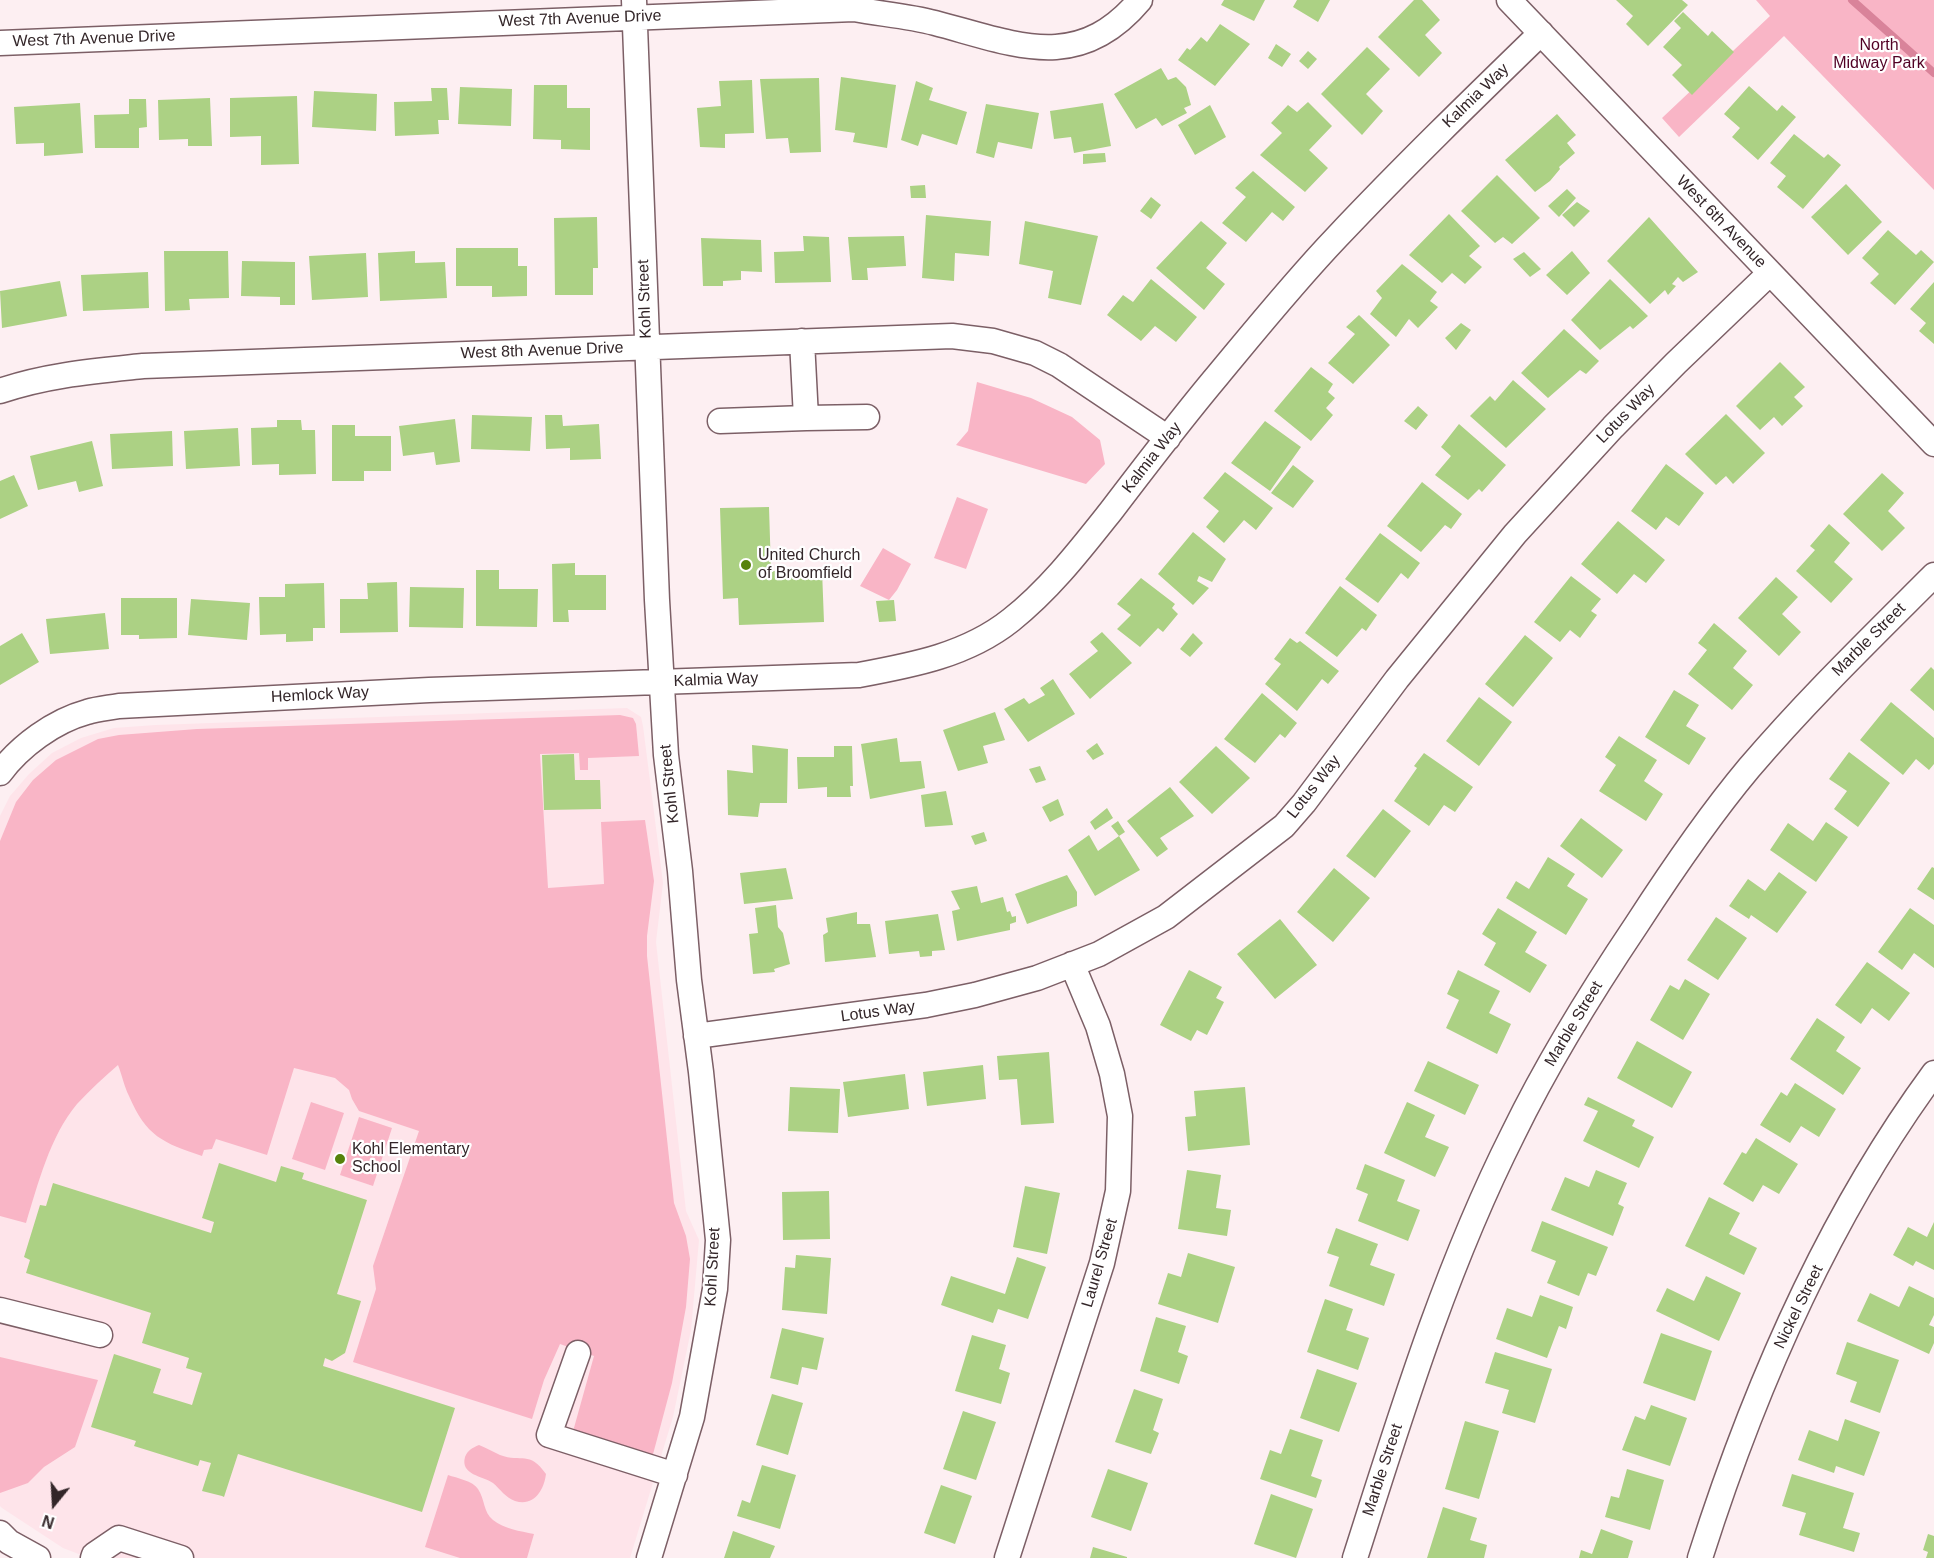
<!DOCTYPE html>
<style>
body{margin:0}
#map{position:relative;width:1934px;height:1558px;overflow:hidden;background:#fdeff2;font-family:Helvetica,sans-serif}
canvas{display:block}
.north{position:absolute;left:24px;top:1474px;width:60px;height:60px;-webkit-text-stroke:4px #fff;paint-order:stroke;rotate:198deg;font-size:16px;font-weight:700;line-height:24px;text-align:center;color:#332629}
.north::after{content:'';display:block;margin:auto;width:21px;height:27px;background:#332629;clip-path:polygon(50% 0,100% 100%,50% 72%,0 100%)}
</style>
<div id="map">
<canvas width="1934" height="1558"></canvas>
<div class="north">N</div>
</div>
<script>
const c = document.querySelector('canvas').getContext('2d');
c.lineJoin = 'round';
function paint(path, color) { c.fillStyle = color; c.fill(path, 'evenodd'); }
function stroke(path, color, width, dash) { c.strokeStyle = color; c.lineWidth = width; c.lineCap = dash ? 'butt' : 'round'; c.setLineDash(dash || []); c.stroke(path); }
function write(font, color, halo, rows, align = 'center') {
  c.font = font + ' Helvetica,sans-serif'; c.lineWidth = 4.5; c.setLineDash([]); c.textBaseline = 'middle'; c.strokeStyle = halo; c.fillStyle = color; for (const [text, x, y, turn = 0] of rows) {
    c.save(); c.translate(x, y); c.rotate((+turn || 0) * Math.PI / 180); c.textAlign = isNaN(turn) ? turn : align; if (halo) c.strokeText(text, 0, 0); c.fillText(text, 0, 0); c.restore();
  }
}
const built = new Path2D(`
 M627 708 641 717 643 726 663 883 656 942 686 1211 699 1240 691 1330 673 1417 630 1558H89L63 1548 2 1508 0 1506V816L10 796 29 774 52 753 81 738 114 728 156 725Z`);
const green = new Path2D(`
 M1756 0H1934V190L1784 36 1679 137 1662 118 1770 16Z
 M977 382 1031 398 1072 417 1100 440 1105 464 1086 484 956 445 968 431Z
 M957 497 988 509 966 569 934 558Z
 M883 548 911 564 897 590 889 600 860 586Z
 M620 715 633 718 636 724 639 756 588 758V770H580L579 753 540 754 548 888 604 884 601 822 645 820 654 881 647 936V956L674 1203 686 1236 690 1259 686 1307 672 1383 652 1458 572 1435 594 1356 560 1344 544 1380 532 1419 353 1362 376 1289 373 1266 419 1131 359 1111 352 1099 349 1090 335 1078 294 1068 267 1155 216 1139 212 1149 204 1150 202 1156C163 1143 146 1136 129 1096 124 1086 122 1075 118 1065 104 1077 90 1090 77 1104 50 1136 38 1184 26 1223L0 1216V841L16 802 33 780 56 760 98 739 119 735 197 729Z
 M311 1102 344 1113 325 1170 292 1159Z
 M359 1117 392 1128 373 1186 340 1175Z
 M0 1357 98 1380 75 1447 44 1467 28 1483 0 1493Z
 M479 1445C487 1448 493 1452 500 1455 522 1463 529 1450 546 1474 544 1490 534 1507 515 1501 506 1498 500 1489 493 1483 483 1476 460 1475 465 1457 468 1450 472 1448 479 1445Z
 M448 1475C457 1478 473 1481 478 1489 485 1499 483 1512 493 1520 504 1529 520 1531 534 1534L527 1558H460L425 1547Z`);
const stream = new Path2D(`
 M1852 0 1934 73`);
const building = new Path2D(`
 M1224 0H1265L1254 21 1221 5Z
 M1297 0H1330L1318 22 1293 7Z
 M1414 0H1422L1440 20 1425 35 1442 53 1419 77 1378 37Z
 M1616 0H1682L1688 5 1648 46 1626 24 1633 16Z
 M1683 12 1708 36 1712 31 1734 52 1692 95 1672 75 1682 65 1663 47 1681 28 1674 21Z
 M1220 24 1250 44 1215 86 1178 60 1187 48 1190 50 1201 37 1207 42Z
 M1276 44 1291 54 1282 67 1268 58Z
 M1367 47 1390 69 1366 94 1383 111 1362 135 1321 94Z
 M1308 51 1317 59 1308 69 1299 61Z
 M1161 68 1168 80 1176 77 1186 87 1191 105 1184 108 1187 113 1162 126 1156 118 1136 129 1114 94Z
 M841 77 896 85 887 148 853 142 855 133 835 130Z
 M819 78 821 152 790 153 788 138 766 139 760 79Z
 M752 80 754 133 725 134V148L700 147 697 108 721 106 719 81Z
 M916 81 933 88 929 100 967 112 957 145 922 134 918 146 901 140Z
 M534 85H567V108H590V150L561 149V140L533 139Z
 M1749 86 1777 111 1782 105 1796 117 1758 160 1732 137 1740 128 1724 114Z
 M460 87 512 89 511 126 458 124Z
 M431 88H447L449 120H438L439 134 395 136 394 102 432 101Z
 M314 91 377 94 376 131 312 127Z
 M297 96 299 164 261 165V136L230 137V98Z
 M210 98 212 146H188V139L159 140 158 100Z
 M129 99H146L147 127 139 128V148H95L94 115 129 114Z
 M1308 102 1332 126 1309 150 1328 168 1305 192 1260 155 1282 133 1271 123 1288 105 1297 112Z
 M80 103 83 153 44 156V143L16 144 14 107Z
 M1103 103 1111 146 1074 153 1071 137 1054 139 1050 111Z
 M986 104 1039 113 1032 149 998 142 994 158 976 153Z
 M1210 105 1226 137 1195 155 1178 125Z
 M1557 114 1576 135 1567 143 1575 153 1559 167 1560 169 1550 181 1535 192 1505 160Z
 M1794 134 1824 158 1828 154 1841 165 1803 209 1777 187 1786 176 1770 163Z
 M1105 153 1106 162 1083 164V154Z
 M1253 171 1295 207 1283 221 1272 212 1246 242 1222 223 1246 197 1235 188Z
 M1497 175 1540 218 1512 244 1503 237 1495 243 1461 211Z
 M1846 184 1882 222 1848 255 1811 217Z
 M925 185 926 198H911L910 186Z
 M1567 189 1576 198 1559 217 1548 206Z
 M1151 197 1161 205 1151 219 1140 211Z
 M1577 202 1590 211 1574 227 1562 215Z
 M1449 214 1480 246 1469 256 1482 267 1465 284 1452 273 1442 283 1409 255Z
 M926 215 991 221 989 256 955 253 954 281 922 278Z
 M597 217 598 268H593V295H555L554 218Z
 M1649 217 1698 272 1683 282 1678 277 1672 284 1676 286 1668 295 1665 290 1650 304 1607 261Z
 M1025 221 1098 236 1081 305 1048 298 1053 271 1019 264Z
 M1201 221 1227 243 1206 268 1225 284 1204 310 1156 268Z
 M1888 230 1916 255 1921 250 1934 262 1895 305 1870 283 1879 274 1862 258Z
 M803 236 829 237 831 282 775 283 774 252 804 251Z
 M904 236 906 266 867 268 868 280H852L848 237Z
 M701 238 761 240 762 272 741 271V280L723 281V286H703Z
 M456 248H518V266H527V296L492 297V286H456Z
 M164 251H228L229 298 189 299 190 310 165 311Z
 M415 251V263L445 262 447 298 380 301 378 253Z
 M1572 251 1590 273 1567 295 1546 275Z
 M1524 252 1541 269 1530 277 1513 259Z
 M366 253 368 297 312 300 309 256Z
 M242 261 295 262V305H280V297L241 296Z
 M1402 264 1437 292 1430 301 1438 307 1418 328 1409 319 1396 337 1370 314 1382 298 1376 291Z
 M148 272 149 308 83 311 81 275Z
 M1151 279 1197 317 1176 342 1155 326 1141 341 1107 315 1123 295 1133 302Z
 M1610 279 1648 316 1633 329 1630 326 1600 350 1571 320Z
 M60 281 67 316 2 328 0 291Z
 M1934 282V344L1919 331 1926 323 1910 309Z
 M1359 315 1390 345 1353 384 1328 363 1355 334 1346 327Z
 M1461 323 1471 330 1456 350 1445 338Z
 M1564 329 1599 361 1586 374 1580 370 1548 398 1521 373Z
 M1780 362 1805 387 1794 397 1803 406 1782 426 1774 417 1760 430 1736 406Z
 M1311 367 1333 384 1328 392 1335 398 1326 408 1333 415 1311 441 1274 411Z
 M1513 380 1546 409 1506 448 1470 416 1490 396 1495 401Z
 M1418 406 1428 415 1416 430 1404 421Z
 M1726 414 1765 453 1733 484 1726 476 1716 485 1685 454Z
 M472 415 532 417 530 451 471 449Z
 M545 415H562L563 426 599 424 601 459 570 460V448L546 449Z
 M455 419 460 462 436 465 434 452 403 456 399 426Z
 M277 420H301L302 430H315L316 474 279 475V464L252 465 251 428 277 427Z
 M1265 421 1301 447 1270 491 1231 463Z
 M1459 424 1506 465 1482 492 1479 489 1468 500 1435 475 1451 456 1441 447Z
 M332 425H355V436H391V471H364V481H332Z
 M238 428 240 466 186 469 184 431Z
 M172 431 173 466 112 469 110 434Z
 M92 441 103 486 79 492 76 481 38 490 30 456Z
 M1666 464 1704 493 1679 526 1666 517 1656 530 1631 511Z
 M1293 465 1314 481 1293 508 1271 493Z
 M1225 472 1273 508 1256 530 1244 520 1224 543 1206 527 1219 511 1203 498Z
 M1882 473 1904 493 1888 511 1905 528 1882 551 1843 514Z
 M14 475 28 506 0 519V481Z
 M1422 482 1462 514 1451 529 1445 525 1421 552 1387 526Z
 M769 507 771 571 822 570 824 622 739 625 738 598 723 599 720 508Z
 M1618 521 1665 560 1646 583 1634 574 1617 594 1581 564Z
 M1829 524 1850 543 1834 562 1853 579 1831 603 1796 571 1815 550 1810 546Z
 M1193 532 1226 559 1212 582 1199 576 1197 581 1209 588 1193 605 1158 574Z
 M1380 533 1420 563 1408 579 1401 573 1378 603 1345 579Z
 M575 563V575H606V610H568L569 622H553L552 564Z
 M476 570H499V589H538L537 627 476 626Z
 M1571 576 1601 599 1591 611 1597 615 1580 638 1570 630 1560 642 1534 622Z
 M1776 577 1798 597 1782 614 1801 632 1779 656 1738 618Z
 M1141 578 1175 604 1172 608 1178 614 1163 632 1158 628 1140 647 1117 629 1131 615 1117 604Z
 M397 582 398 632 340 633V599H368L367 583Z
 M324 583 325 628H313V641L286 642V634L260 635 259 597H285V584Z
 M1340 586 1377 615 1366 631 1362 628 1337 657 1305 633Z
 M410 587 464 588 463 628 409 627Z
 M121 598H177V638L139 639V635H121Z
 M191 599 250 603 247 640 188 635Z
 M894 600 896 621 879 622 876 601Z
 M105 613 109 649 50 654 46 619Z
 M1714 623 1747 651 1733 668 1753 685 1732 710 1688 674 1707 650 1698 643Z
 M1102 632 1132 663 1090 699 1069 674 1098 651 1090 642Z
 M22 633 39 662 0 685V646Z
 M1193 633 1203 643 1190 657 1180 649Z
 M1525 635 1553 658 1513 707 1485 684Z
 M1290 638 1297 643 1300 641 1339 671 1328 684 1322 679 1297 711 1265 684 1281 664 1274 659Z
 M1931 667 1934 670V711L1910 690Z
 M1053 679 1075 714 1028 742 1004 709 1024 698 1029 704 1045 695 1040 688Z
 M1674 690 1699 705 1686 726 1706 738 1689 765 1645 737Z
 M1262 693 1297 723 1285 738 1280 734 1255 763 1224 739Z
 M1479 697 1512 722 1479 766 1446 741Z
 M1891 702 1934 738V764L1929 770 1916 759 1903 775 1860 740Z
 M995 712 1005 740 983 746 988 763 958 771 943 730Z
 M1619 736 1657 760 1644 781 1663 794 1646 821 1599 791 1616 765 1605 757Z
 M897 738 900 762 921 761 925 788 870 799 861 744Z
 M1097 743 1104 754 1093 760 1086 751Z
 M752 745 788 749 787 803H760L758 817 728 815 727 770 753 773Z
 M834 746H852L853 786H850L851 797H827V787L798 789 797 757H834Z
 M1216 746 1250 778 1212 814 1179 782Z
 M1849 752 1890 783 1858 827 1834 809 1847 791 1829 779Z
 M1424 753 1473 787 1455 812 1444 805 1429 826 1394 801 1417 768 1414 766Z
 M574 754 575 780H600L601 809 544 810 542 755Z
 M1040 766 1046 780 1036 783 1029 769Z
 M1170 787 1194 816 1160 838 1168 849 1157 857 1127 821Z
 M946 791 953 825 925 827 921 795Z
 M1058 799 1064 815 1050 822 1042 807Z
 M1107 808 1113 818 1095 830 1090 822Z
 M1383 809 1411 831 1375 878 1346 856Z
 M1581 818 1623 850 1602 878 1560 846Z
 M1118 821 1125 832 1119 836 1140 870 1095 896 1068 850 1089 835 1098 851 1119 836 1111 826Z
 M1826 822 1848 837 1816 882 1770 850 1788 823 1813 841Z
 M984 832 987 841 975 845 971 836Z
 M1548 857 1575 874 1567 886 1588 899 1566 935 1506 898 1516 881 1529 889Z
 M1932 867 1934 868V900L1917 889Z
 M786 868 793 899 744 904 740 873Z
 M1334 868 1370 898 1333 942 1297 912Z
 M1779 872 1807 892 1777 933 1751 915 1749 919 1729 906 1748 879 1765 891Z
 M1067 875 1077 892V906L1027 924 1015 894Z
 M977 886 981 903 1003 897 1007 912 1010 911 1012 917 1016 916V922L1010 924V930L957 941 952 911 960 909 951 891Z
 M776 905 778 927 783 933 790 964 774 969 775 972 753 974 749 934 758 933 755 908Z
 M1498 908 1537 932 1525 952 1547 965 1530 993 1484 965 1496 943 1482 934Z
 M1910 908 1934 925V968L1914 953 1902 970 1878 952Z
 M857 912V924H870L876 957 825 962 823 935 828 932 826 918Z
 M938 914 945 950 932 951V956L920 957 919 951 889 954 885 921Z
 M1716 917 1747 938 1718 980 1687 960Z
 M1280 919 1317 965 1275 999 1237 954Z
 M1867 962 1910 993 1889 1021 1872 1008 1861 1024 1835 1005Z
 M1189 970 1222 987 1216 998 1224 1002 1207 1035 1197 1030 1191 1041 1160 1025Z
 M1458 970 1500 991 1489 1013 1511 1024 1497 1054 1446 1028 1459 1000 1447 994Z
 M1685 979 1710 994 1683 1040 1650 1020 1670 985 1679 990Z
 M1817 1018 1845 1037 1836 1051 1861 1068 1843 1095 1790 1059Z
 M1637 1041 1692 1072 1672 1108 1617 1078Z
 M1049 1052 1054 1123 1021 1125 1017 1079 999 1080 997 1056Z
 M1428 1061 1479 1085 1465 1115 1414 1091Z
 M983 1065 986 1099 927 1106 923 1072Z
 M905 1074 909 1109 848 1117 843 1082Z
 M1795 1083 1836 1109 1819 1137 1801 1126 1790 1143 1760 1125 1781 1092 1787 1096Z
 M790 1087 840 1089 838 1133 788 1131Z
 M1245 1087 1250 1145 1188 1151 1185 1117 1196 1116 1194 1091Z
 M1588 1097 1635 1120 1632 1126 1654 1137 1639 1168 1583 1141 1598 1111 1584 1105Z
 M1407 1102 1435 1115 1425 1137 1449 1147 1435 1177 1384 1153Z
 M1756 1138 1798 1164 1779 1194 1763 1185 1753 1202 1723 1184 1742 1152 1746 1154Z
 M219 1163 276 1182 281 1166 304 1173 302 1179 367 1200 337 1294 361 1301 345 1353 332 1361 325 1358 323 1366 455 1408 422 1512 238 1454 224 1497 222 1496 202 1491 211 1463 200 1460 198 1466 134 1446 136 1441 91 1427 114 1354 161 1369 153 1393 192 1405 202 1373 186 1368 189 1358 142 1343 151 1313 26 1273 30 1260 24 1257 40 1205 46 1206 53 1183 211 1233 214 1222 202 1218Z
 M1365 1164 1405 1180 1397 1201 1420 1210 1408 1241 1358 1221 1368 1194 1356 1189Z
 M1187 1170 1221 1175 1216 1208 1231 1210 1227 1236 1178 1229Z
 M1596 1170 1627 1183 1618 1204 1624 1207 1613 1236 1551 1210 1565 1177 1589 1187Z
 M1025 1186 1060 1193 1047 1254 1013 1247Z
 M829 1191 830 1239 783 1240 782 1192Z
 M1709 1197 1740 1213 1729 1234 1757 1248 1744 1275 1685 1246Z
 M1542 1221 1608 1247 1596 1276 1588 1273 1579 1296 1547 1283 1556 1261 1531 1251Z
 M1934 1222V1270L1916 1261 1913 1266 1893 1255 1908 1227 1927 1237Z
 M1336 1228 1378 1244 1370 1265 1395 1274 1384 1306 1329 1286 1339 1257 1327 1253Z
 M1188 1253 1235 1267 1218 1323 1158 1304 1168 1273 1181 1277Z
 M796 1255 831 1258 827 1314 782 1310 785 1267 795 1268Z
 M1017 1257 1046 1267 1028 1319 998 1309 993 1323 941 1305 951 1276 1005 1294Z
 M1706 1276 1741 1293 1719 1341 1656 1311 1667 1288 1694 1301Z
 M1909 1286 1934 1298V1315L1929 1325 1934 1327V1343L1929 1354 1857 1321 1870 1293 1899 1307Z
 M1540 1295 1573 1307 1566 1329 1559 1326 1547 1358 1496 1339 1507 1308 1532 1317Z
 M1325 1299 1353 1309 1346 1330 1369 1338 1358 1370 1307 1352Z
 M1156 1317 1186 1326 1178 1352 1188 1356 1179 1384 1140 1371Z
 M782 1328 824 1338 817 1370 802 1367 798 1385 770 1378Z
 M1661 1333 1712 1351 1695 1401 1643 1383Z
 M972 1335 1006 1345 999 1369 1010 1373 1001 1404 955 1391Z
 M1847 1342 1899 1360 1880 1413 1850 1402 1857 1382 1836 1374Z
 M1495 1352 1552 1369 1535 1423 1502 1413 1509 1390 1485 1383Z
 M1317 1369 1357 1383 1339 1432 1300 1418Z
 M1134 1389 1163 1399 1153 1430 1159 1433 1151 1454 1115 1442Z
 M772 1394 803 1403 788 1455 756 1445Z
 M1651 1405 1687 1418 1670 1466 1622 1450 1635 1416 1645 1420Z
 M963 1411 996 1422 976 1480 943 1469Z
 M1845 1419 1880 1432 1864 1476 1836 1466 1834 1473 1798 1460 1809 1430 1838 1441Z
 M1465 1421 1499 1431 1479 1499 1445 1489Z
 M1290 1429 1323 1440 1311 1476 1322 1480 1316 1498 1260 1479 1270 1450 1281 1454Z
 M762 1465 796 1475 780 1529 737 1516 742 1500 750 1503Z
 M1108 1469 1148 1483 1131 1531 1091 1517Z
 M1627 1469 1664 1480 1650 1530 1605 1517 1611 1496 1619 1498Z
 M1792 1474 1854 1493 1843 1528 1860 1533 1854 1552 1799 1535 1806 1513 1782 1506Z
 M941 1485 972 1496 955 1544 924 1533Z
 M1271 1494 1313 1509 1296 1558 1254 1544Z
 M1443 1507 1477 1518 1470 1540 1487 1545 1484 1558H1427Z
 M1601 1529 1633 1541 1628 1558H1579L1581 1550 1592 1554Z
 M733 1531 775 1546 770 1558H724Z
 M1928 1534 1934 1536V1558H1926L1928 1552 1923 1550Z
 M1093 1547 1127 1557V1558H1090Z`);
const minor = new Path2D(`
 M634 0 657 600 666 755 680 871 689 980 701 1072 718 1240 715 1289 692 1417 649 1558
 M1509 0 1934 444
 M0 43 854 9C881 14 909 16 935 23 1015 44 1078 74 1140 0
 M0 391C46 375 95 371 143 366L952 336 993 341 1035 353 1059 365 1168 438
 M806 418 867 417
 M720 421 806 418 802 341
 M0 773C20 746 54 721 87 712 97 709 108 708 119 706L429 690 859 675C913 665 967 655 1011 620 1050 589 1080 550 1111 511 1146 465 1181 419 1218 375 1257 328 1295 281 1337 237 1403 167 1472 100 1541 33
 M696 1036 926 1005 975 995 1037 978 1099 954 1166 917 1284 826 1304 803 1397 679 1515 534 1613 427 1676 363 1770 273
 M0 1310 100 1335
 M578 1353 549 1435 675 1475
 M0 1533 9 1542 38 1558
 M93 1558 94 1555 119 1538 181 1558
 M1007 1558 1102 1263 1118 1191 1120 1116 1112 1074 1098 1026 1072 964
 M1355 1558C1401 1414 1445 1269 1513 1134 1549 1060 1592 991 1637 924 1672 870 1708 817 1749 768 1807 700 1871 638 1934 575
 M1700 1558C1754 1388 1828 1217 1934 1073`);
const markers = [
 [746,565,6,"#56820b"],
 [340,1159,6,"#56820b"]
];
const streetNames = [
 ["West 7th Avenue Drive",580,19,-2],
 ["West 7th Avenue Drive",94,39,-2],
 ["Kalmia Way",1476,96,-44],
 ["West 6th Avenue",1721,222,46],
 ["Kohl Street",645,299,-92],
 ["West 8th Avenue Drive",542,351,-2],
 ["Lotus Way",1626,414,-46],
 ["Kalmia Way",1152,458,-52],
 ["Marble Street",1869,640,-45],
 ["Kalmia Way",716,680,-2],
 ["Hemlock Way",320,695,-3],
 ["Kohl Street",670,784,-96],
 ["Lotus Way",1314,787,-52],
 ["Lotus Way",878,1012,-8],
 ["Marble Street",1574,1024,-59],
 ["Laurel Street",1100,1263,-74],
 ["Kohl Street",713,1267,-87],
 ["Nickel Street",1799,1307,-64],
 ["Marble Street",1383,1470,-72]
];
const parkNames = [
 ["North",1879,46],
 ["Midway Park",1879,64]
];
const poiNames = [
 ["United Church",758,556],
 ["of Broomfield",758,574],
 ["Kohl Elementary",352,1150],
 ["School",352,1168]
];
paint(built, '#fee4ea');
paint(green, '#f9b5c6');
stroke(stream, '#d9839a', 8);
paint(building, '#acd184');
stroke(minor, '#7c5f66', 27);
stroke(minor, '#fff', 24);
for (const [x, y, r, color] of markers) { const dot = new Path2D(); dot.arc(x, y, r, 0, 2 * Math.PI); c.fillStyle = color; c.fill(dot); stroke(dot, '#fff', 2); }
write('16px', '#332629', '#fff', streetNames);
write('16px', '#510124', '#fff', parkNames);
write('16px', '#332629', '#fff', poiNames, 'left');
</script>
